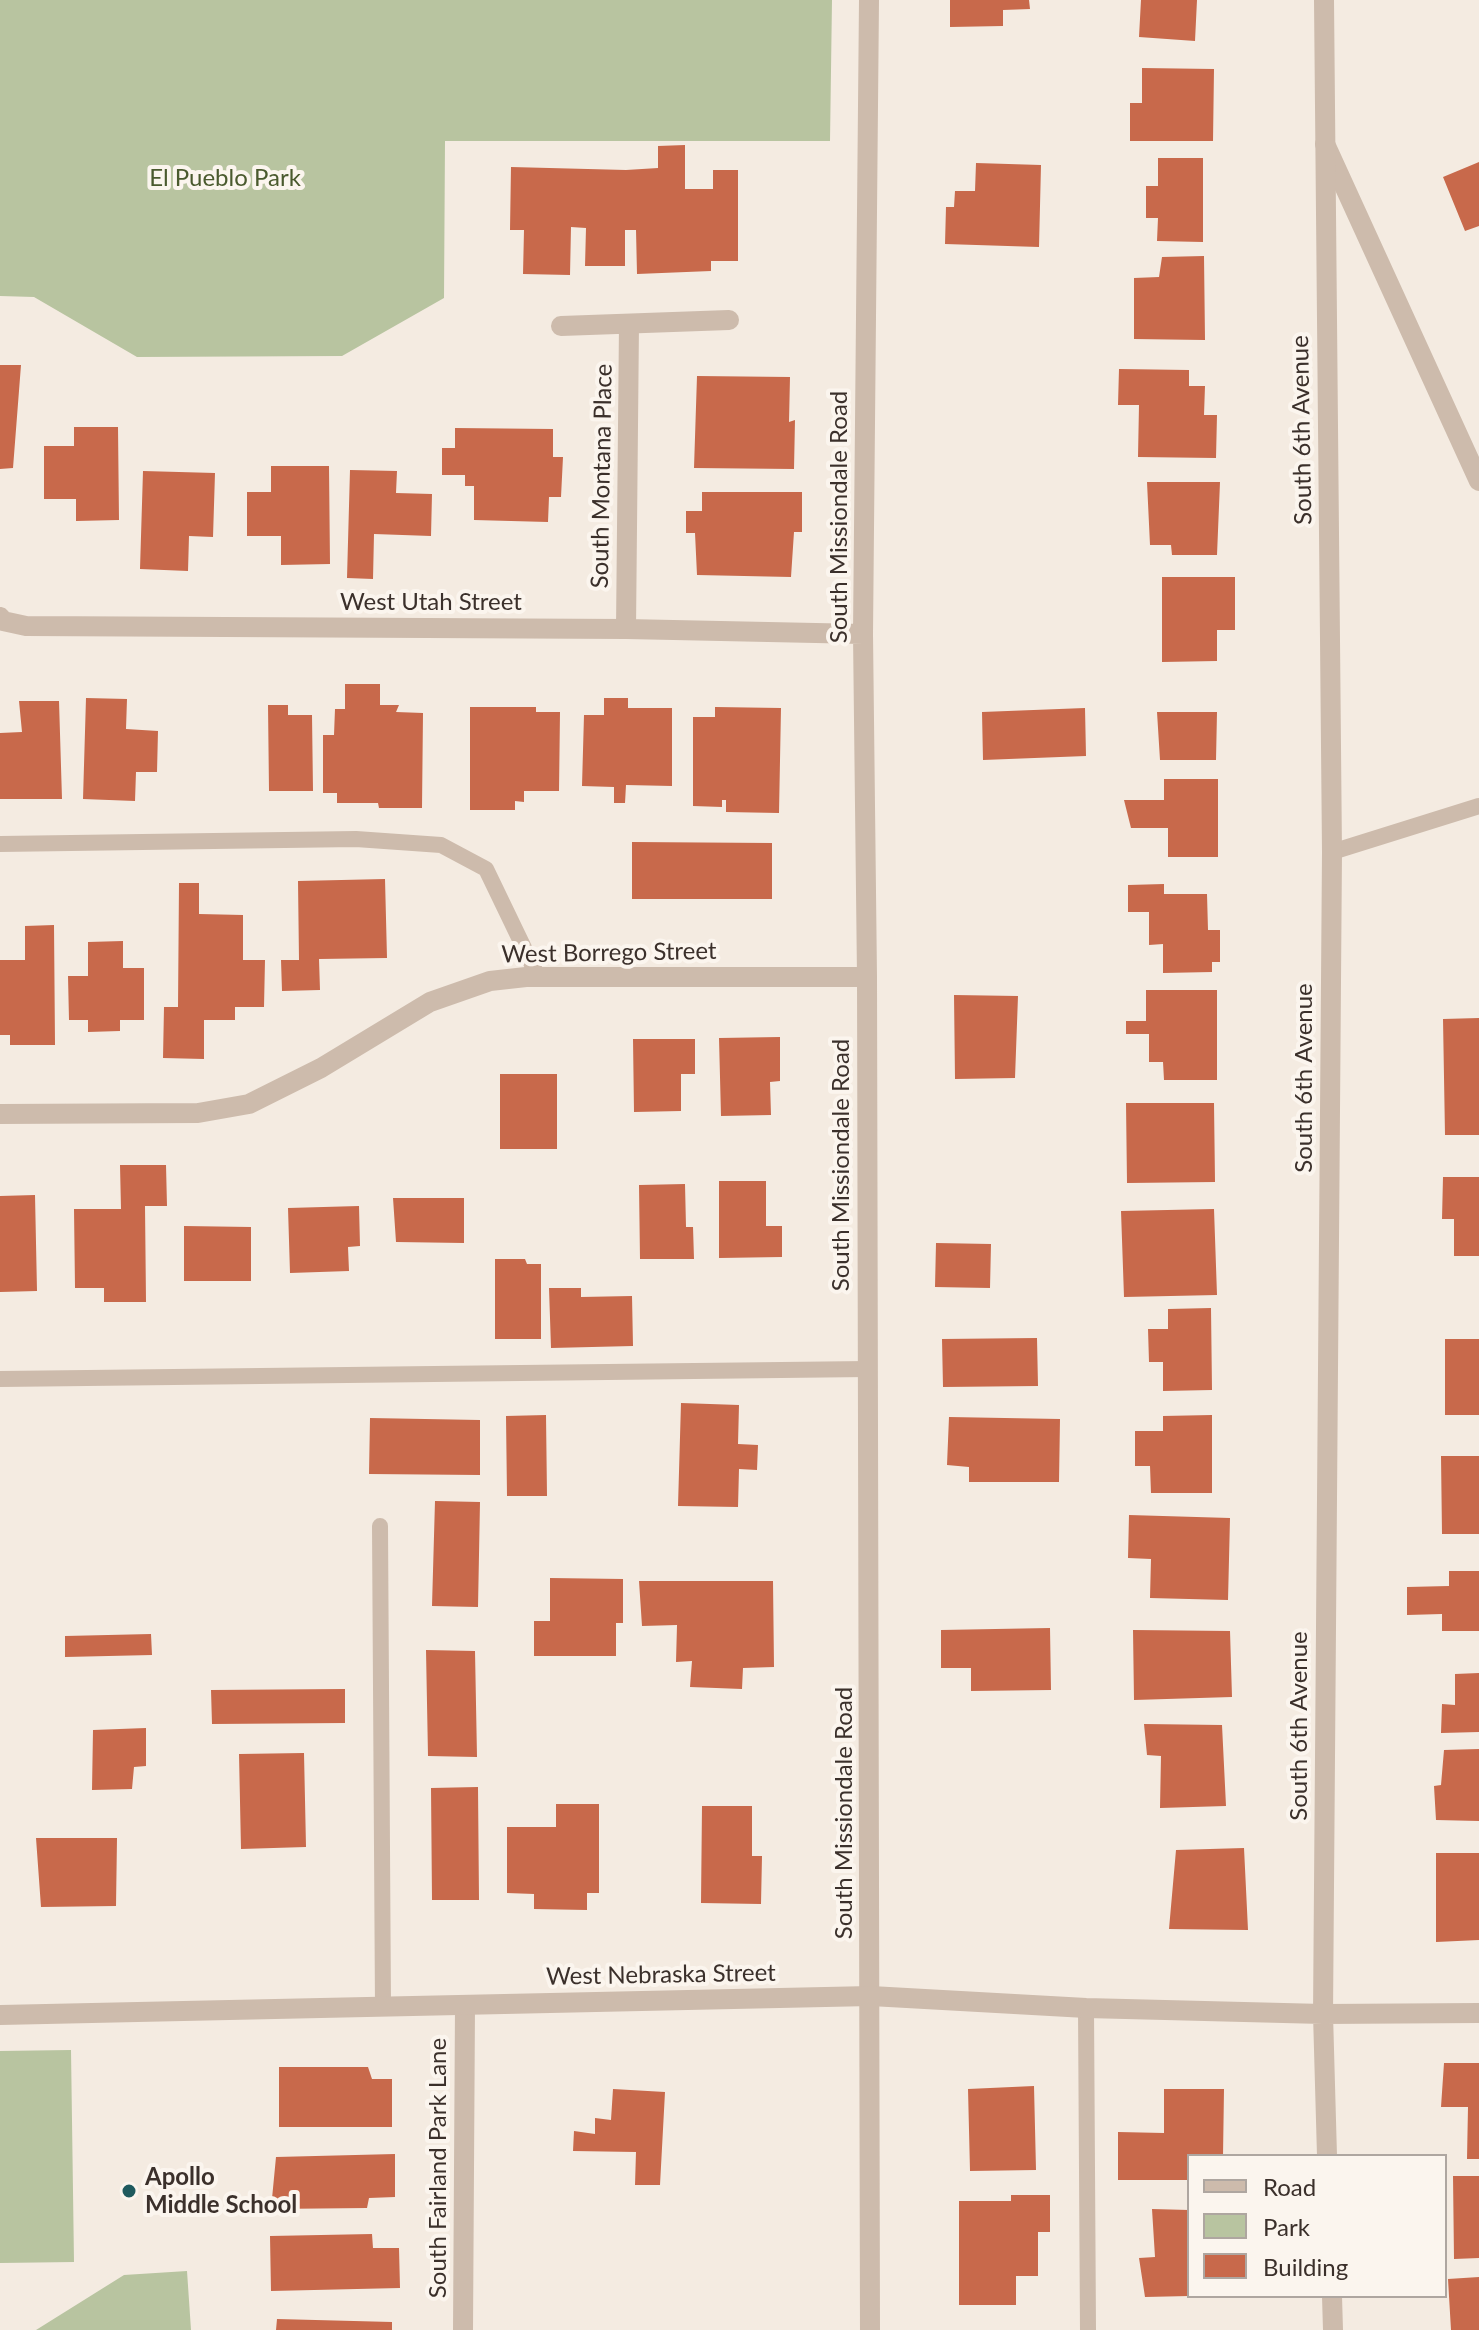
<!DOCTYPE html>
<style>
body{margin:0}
#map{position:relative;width:1479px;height:2330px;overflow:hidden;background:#f4ebe1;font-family:Lato,sans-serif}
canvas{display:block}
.legend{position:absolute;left:1187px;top:2154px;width:260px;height:144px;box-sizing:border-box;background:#fbf5ee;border:2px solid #aea6a0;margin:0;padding:10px 14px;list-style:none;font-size:24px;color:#3b302b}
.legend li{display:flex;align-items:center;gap:16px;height:40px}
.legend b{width:40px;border:2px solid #aea6a0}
</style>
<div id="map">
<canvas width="1479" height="2330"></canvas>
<ul class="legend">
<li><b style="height:10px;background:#cdbbac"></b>Road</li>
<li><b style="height:22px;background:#b8c4a0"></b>Park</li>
<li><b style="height:22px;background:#c8694b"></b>Building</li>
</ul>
</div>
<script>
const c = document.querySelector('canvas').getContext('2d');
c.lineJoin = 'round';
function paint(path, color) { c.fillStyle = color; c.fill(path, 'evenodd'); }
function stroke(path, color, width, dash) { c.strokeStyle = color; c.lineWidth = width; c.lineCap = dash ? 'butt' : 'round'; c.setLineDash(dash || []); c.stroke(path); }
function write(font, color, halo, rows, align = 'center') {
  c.font = font + ' Lato,sans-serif'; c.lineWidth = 8; c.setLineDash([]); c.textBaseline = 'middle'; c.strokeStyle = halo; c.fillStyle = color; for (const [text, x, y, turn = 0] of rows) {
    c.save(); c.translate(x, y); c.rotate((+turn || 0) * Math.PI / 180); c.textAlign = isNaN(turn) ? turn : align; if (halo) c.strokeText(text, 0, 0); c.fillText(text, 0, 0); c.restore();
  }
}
const green = new Path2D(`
 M0 0H832L830 141H445L444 298 342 356 137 357 34 297 0 296Z
 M71 2050 74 2262 0 2263V2051Z
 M187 2271 191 2330H36L124 2275Z`);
const building = new Path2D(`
 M950 0H1029L1030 9 1003 10V26L950 27Z
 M1141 0H1197L1195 41 1139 37Z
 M1142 68 1214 69 1213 141H1130V103H1142Z
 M685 145V189H713V170H738V261H711V271L637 274 636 230H625V266H585L586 228 571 227 570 275 523 274 524 230H510L511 167 626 170 658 168V146Z
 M1158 158H1203V242L1157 241 1158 218H1146V186H1158Z
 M1479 162V226L1465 231 1443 177Z
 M976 163 1041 165 1039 247 945 244 946 207H954L955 191H975Z
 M1204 256 1205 340 1134 339V278L1159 277 1162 257Z
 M0 365H21L13 468 0 469Z
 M1119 369 1189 370V386H1205L1204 415H1217L1216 458 1138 457 1139 405H1118Z
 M697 376 790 377 789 422 795 420 794 469 694 468Z
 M74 427H118L119 520 76 521V499H44V446H74Z
 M455 428 553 429V457H563L561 497H549L548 522 474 520V486H465V475H442V448H455Z
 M271 466H329L330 564 281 565V536H247V492H271Z
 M350 470 397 471 396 493 432 494 431 536 374 534 373 579 347 578Z
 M143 471 215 473 213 537 189 536 188 571 140 569Z
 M1147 482H1220L1217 555H1172L1171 545H1150Z
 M702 492H802V532H794L791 577 697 575 695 533H686V511H702Z
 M1162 577H1235V630H1217V661L1162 662Z
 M345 684H380V705H399L396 712 423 713 422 808H379L378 803H337V793H323V735H334L335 709H345Z
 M86 698 127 699 126 729 158 731 157 772H136L135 801 83 799Z
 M604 698H628V708H672V786L626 785 625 803H614V787L582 786 584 715H604Z
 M19 701H59L62 799H0V733L22 732Z
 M268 705H288V715H312L313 791H269Z
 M470 707H536V712H560L559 791H524V802L515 801V810H470Z
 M715 707 781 708 779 813 726 812V800H722V807L693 806V717H715Z
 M1085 708 1086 756 983 760 982 712Z
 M1157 712H1217L1216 760H1160Z
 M1164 779H1218V857H1168V828H1131L1124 800H1164Z
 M632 842 772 843V899H632Z
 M385 879 387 958 319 959 320 990 282 991 281 960H299L298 881Z
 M179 883H199V914L243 915V960H265L264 1007H235V1020H204V1059L163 1058 164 1007H178Z
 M1164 884V894H1207L1208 930H1220V962H1212V972L1163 973V944L1149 945V912H1128V885Z
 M54 925 55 1045H10V1035H0V960H25V926Z
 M123 941V968H144V1020H120V1031L88 1032V1020H69L68 976H88V942Z
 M1146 990H1217V1080H1164L1163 1062H1149V1034H1126V1021H1146Z
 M954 995 1018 996 1015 1078 955 1079Z
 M1479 1018V1135H1445L1443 1019Z
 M780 1037V1081L770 1082 771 1115 721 1116 719 1038Z
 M633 1039H695V1074H681V1111L634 1112Z
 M500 1074H557V1149H500Z
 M1126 1103H1214L1215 1182 1127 1183Z
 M120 1165H166L167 1206H145L146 1302H104V1288H75L74 1209H121Z
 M1443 1177H1479V1256H1454V1219H1442Z
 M719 1181H766V1226H782V1257L719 1258Z
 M685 1184 686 1227H693L694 1259H640L639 1185Z
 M35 1195 37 1291 0 1292V1196Z
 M393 1198H464V1243L396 1242Z
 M359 1206 360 1246 348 1247 349 1271 290 1273 288 1208Z
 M1214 1209 1217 1295 1124 1297 1121 1211Z
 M184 1226 251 1227V1281H184Z
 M936 1243 991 1244 990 1288 935 1287Z
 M495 1259H525L527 1264H541V1339H495Z
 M549 1288H581V1297L632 1296 633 1346 551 1348Z
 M1211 1308 1212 1390 1163 1391V1362H1149L1148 1329H1168V1309Z
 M1037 1338 1038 1386 943 1387 942 1339Z
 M1445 1339H1479V1415H1445Z
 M681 1403 739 1405 738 1444 758 1445 757 1470 739 1469 738 1507 678 1506Z
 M546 1415 547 1496H507L506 1416Z
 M1212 1415V1493H1151L1150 1466H1135V1431H1163V1416Z
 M949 1417 1060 1419 1059 1482H969V1467L947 1465Z
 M370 1418 480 1420V1475L369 1474Z
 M1441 1456H1479V1534H1442Z
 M435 1501 480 1502 478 1607 432 1606Z
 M1129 1515 1230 1518 1228 1600 1150 1598 1151 1559 1128 1558Z
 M1449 1571H1479V1631H1442V1614L1407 1615V1587L1449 1586Z
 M550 1578 623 1579V1623H616V1656H534V1621H550Z
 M639 1581H773L774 1667 743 1668 742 1689 690 1687 692 1661 676 1662 677 1625 642 1626Z
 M1050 1628 1051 1690 971 1691V1668H941V1630Z
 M1133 1630 1230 1631 1232 1697 1134 1700Z
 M151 1634 152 1655 65 1657V1636Z
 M426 1650 475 1651 477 1757 428 1756Z
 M1479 1673V1732L1441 1733 1442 1704 1455 1705V1674Z
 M345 1689V1723L212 1724 211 1690Z
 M1144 1724 1222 1725 1226 1806 1160 1808 1161 1756 1147 1755Z
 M146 1728V1766L134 1767 132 1789 92 1790 93 1730Z
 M1479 1749V1821L1436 1820 1434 1786 1441 1785 1444 1750Z
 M304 1753 306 1847 241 1849 239 1754Z
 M478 1787 479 1900H432L431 1788Z
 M556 1804H599V1893H587V1910L534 1909V1894L507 1893V1827H556Z
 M702 1806H752V1856H762L761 1904 701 1903Z
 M36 1838H117L116 1906 41 1907Z
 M1244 1848 1248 1930 1169 1929 1176 1850Z
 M1436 1853H1479V1940L1436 1942Z
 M1444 2063H1479V2159H1467L1468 2107H1441Z
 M279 2067H368L372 2079H392V2127H279Z
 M1034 2086 1036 2170 970 2171 968 2089Z
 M613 2089 665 2092 660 2185H635L636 2152 573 2151 574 2131 595 2134V2118L611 2120Z
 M1164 2089H1224L1223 2156H1189V2180H1118V2132L1164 2133Z
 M395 2154V2197L369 2198 367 2208 271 2209 276 2157Z
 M1453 2176H1479V2258L1454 2259Z
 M1011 2195H1050V2232H1038V2276H1016V2305H959V2201H1011Z
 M1152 2209 1189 2210V2296L1145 2297 1139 2258 1155 2257Z
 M372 2234 373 2248H399L400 2288 271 2291 270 2236Z
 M1479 2277V2330H1451L1448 2279Z
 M277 2319 392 2322V2330H276Z`);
const service = new Path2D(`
 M0 844 356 839 441 845 486 869 538 977
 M1332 852 1479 806
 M0 1379 868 1369
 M380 1526 383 2008
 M1086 2008 1088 2330`);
const minor = new Path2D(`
 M869 0 863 634 867 977 870 2330
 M1325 144 1479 481
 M561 326 729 320
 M0 617 3 621 26 626 626 629 863 634
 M626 629 629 324
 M0 1114 198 1113 249 1104 321 1068 430 1002 490 981 526 977H867
 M463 2330 465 2006`);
const tertiary = new Path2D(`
 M1324 0 1332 852 1323 2014 1327 2156
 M0 2015 871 1996 1086 2008 1323 2014 1479 2013
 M1332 2296 1333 2330`);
const markers = [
 [129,2191,8,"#1f5a5e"]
];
const parkNames = [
 ["El Pueblo Park",225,178]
];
const streetNames = [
 ["South 6th Avenue",1302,430,-91],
 ["South Montana Place",602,476,-89],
 ["South Missiondale Road",839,517,-90],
 ["West Utah Street",431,602],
 ["West Borrego Street",609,953,-1],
 ["South 6th Avenue",1304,1078,-90],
 ["South Missiondale Road",841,1165,-90],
 ["South 6th Avenue",1299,1726,-90],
 ["South Missiondale Road",844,1813,-90],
 ["West Nebraska Street",661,1975,-1],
 ["South Fairland Park Lane",438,2168,-90]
];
const poiNames = [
 ["Apollo",145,2177],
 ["Middle School",145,2205]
];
paint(green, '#b8c4a0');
paint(building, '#c8694b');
stroke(service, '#cdbbac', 16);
stroke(minor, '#cdbbac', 20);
stroke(tertiary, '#cdbbac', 20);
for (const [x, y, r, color] of markers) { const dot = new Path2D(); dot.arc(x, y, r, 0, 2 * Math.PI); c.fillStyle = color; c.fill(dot); stroke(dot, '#fbf5ee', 3); }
write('24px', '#4a5a2e', '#fbf5ee', parkNames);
write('24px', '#3b302b', '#fbf5ee', streetNames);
write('bold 24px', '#3b302b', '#fbf5ee', poiNames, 'left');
</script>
